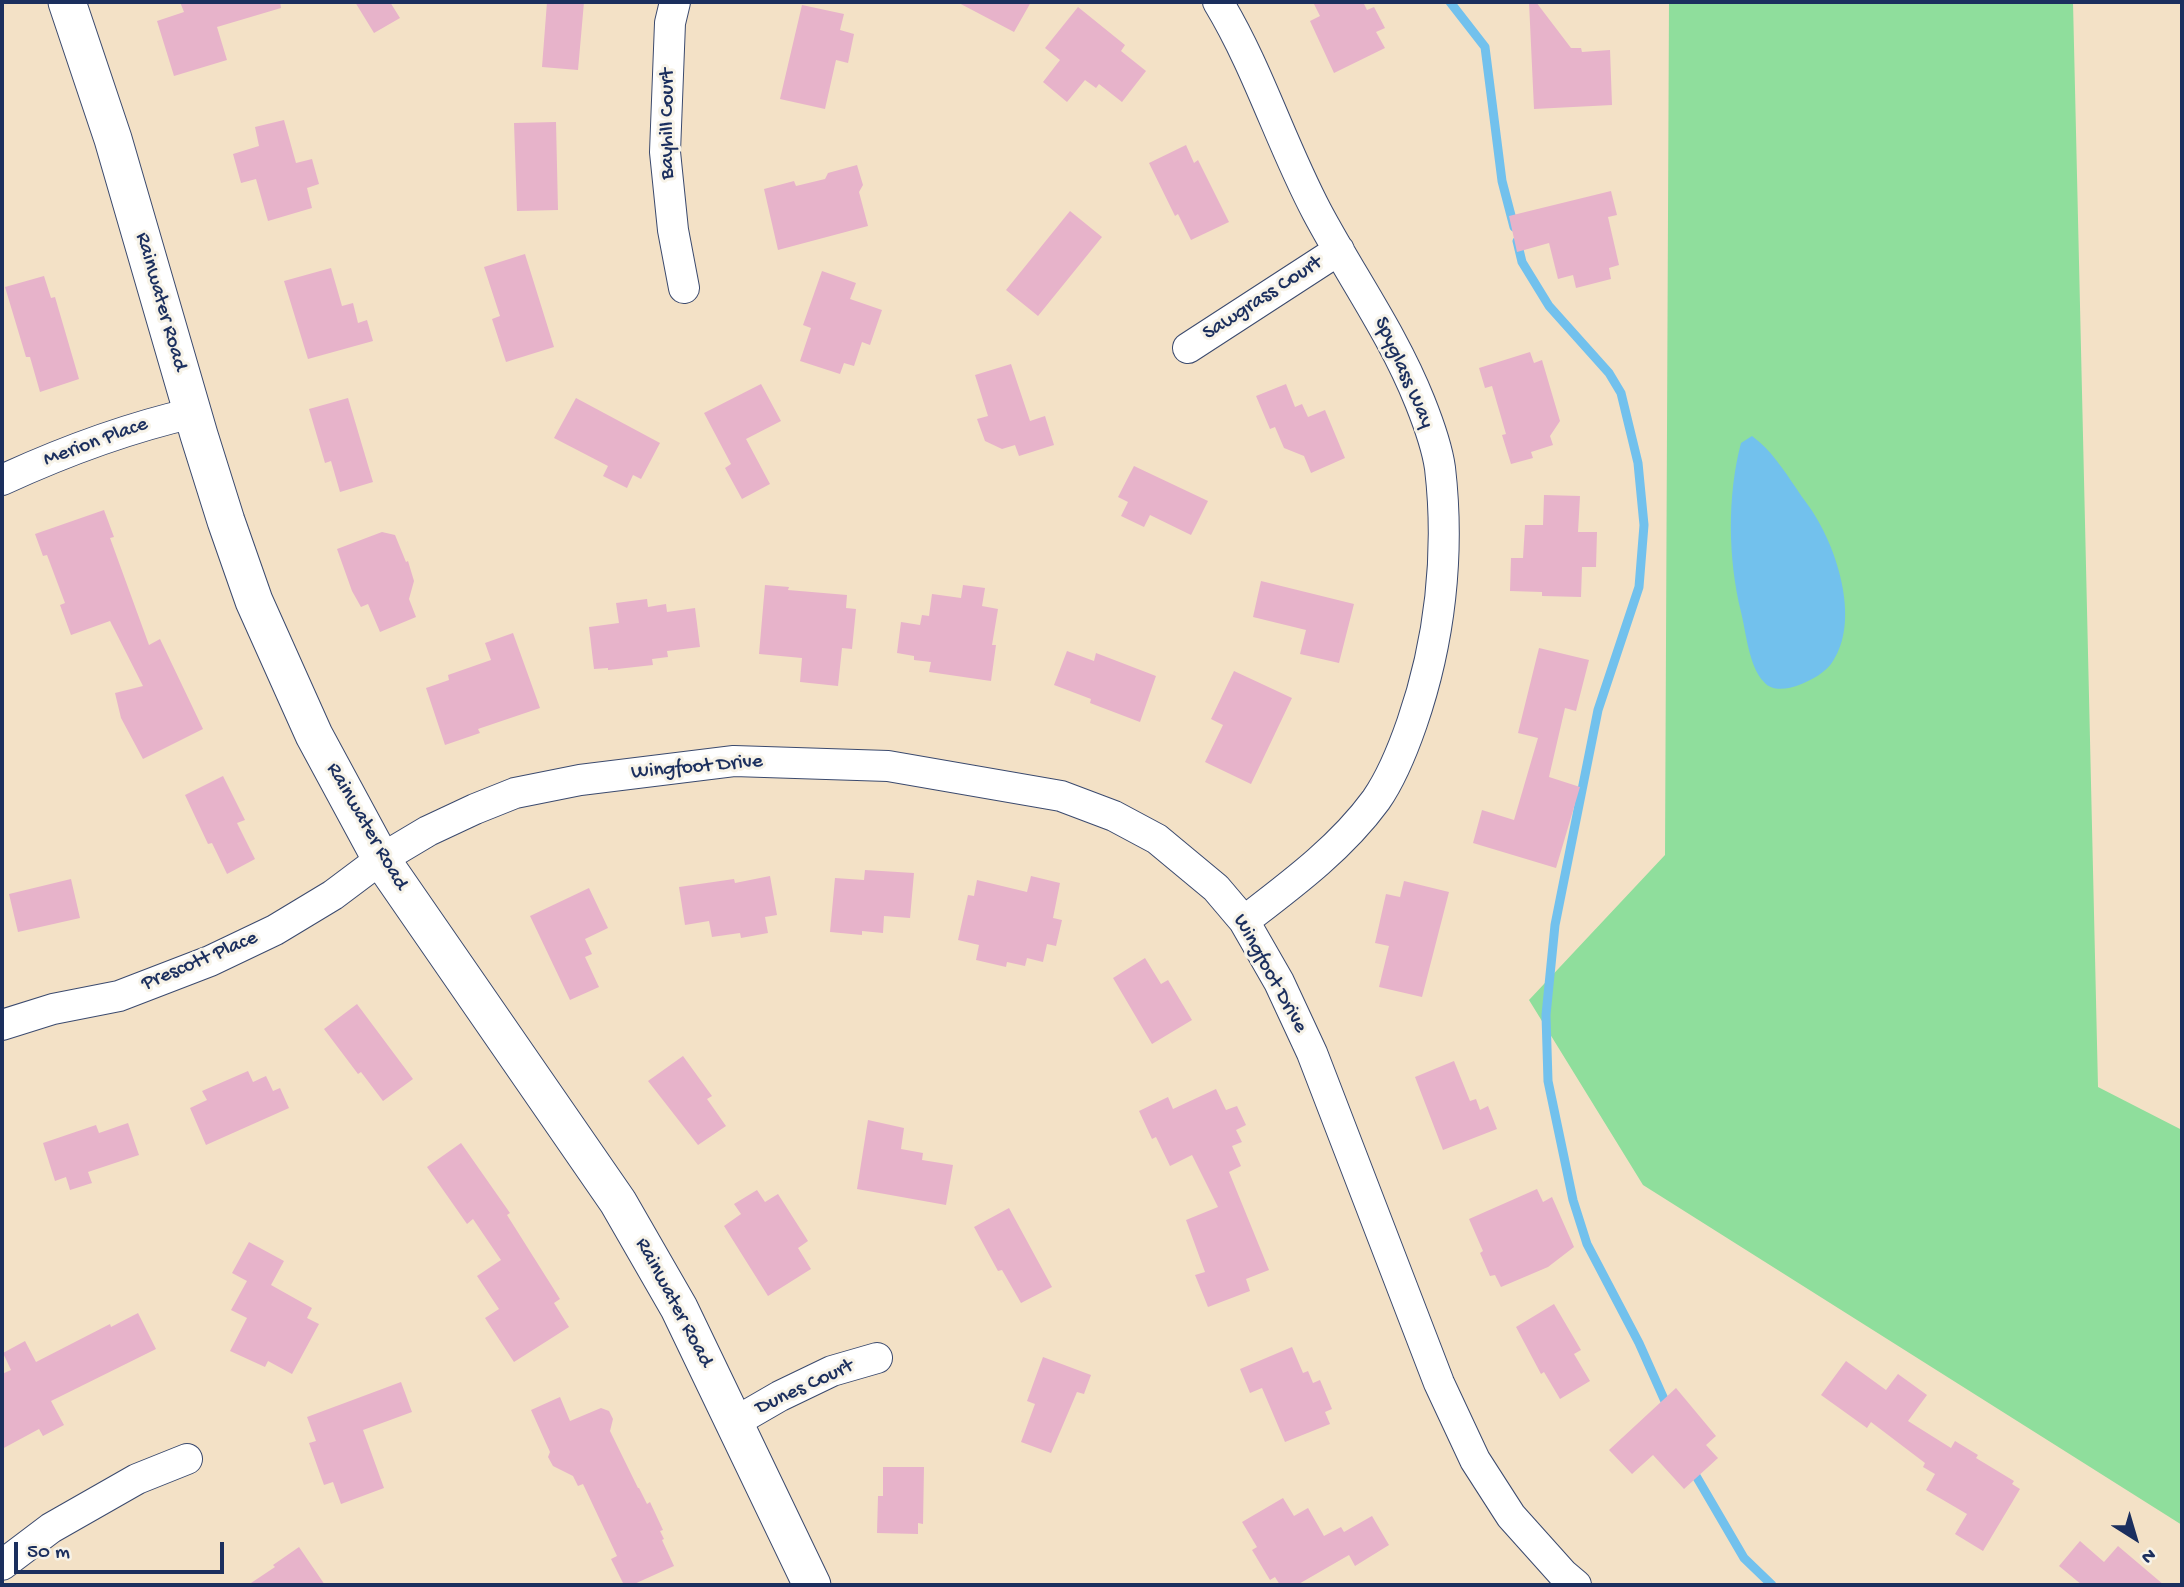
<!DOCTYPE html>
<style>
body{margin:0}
#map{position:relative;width:2184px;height:1587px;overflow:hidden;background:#f3e1c6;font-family:"Gochi Hand",sans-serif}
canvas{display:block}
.frame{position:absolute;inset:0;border:4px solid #1b2f5e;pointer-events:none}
.north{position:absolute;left:2100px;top:1503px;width:70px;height:70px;-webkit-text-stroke:5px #f7f3e8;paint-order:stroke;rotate:143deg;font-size:19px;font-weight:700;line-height:28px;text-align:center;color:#1b2f5e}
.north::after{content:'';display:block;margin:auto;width:24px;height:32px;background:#1b2f5e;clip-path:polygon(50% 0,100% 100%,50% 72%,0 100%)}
.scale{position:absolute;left:14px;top:1542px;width:210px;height:32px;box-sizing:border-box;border:4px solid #1b2f5e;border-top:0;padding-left:9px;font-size:21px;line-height:24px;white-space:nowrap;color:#1b2f5e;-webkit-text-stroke:5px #f7f3e8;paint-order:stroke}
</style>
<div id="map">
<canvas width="2184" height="1587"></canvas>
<div class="frame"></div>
<div class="north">N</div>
<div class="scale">50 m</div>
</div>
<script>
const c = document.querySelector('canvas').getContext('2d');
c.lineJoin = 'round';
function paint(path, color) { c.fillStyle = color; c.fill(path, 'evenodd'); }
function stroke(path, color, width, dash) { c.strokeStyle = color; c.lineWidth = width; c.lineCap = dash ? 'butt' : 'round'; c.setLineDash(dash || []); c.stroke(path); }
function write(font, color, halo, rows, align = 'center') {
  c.font = font + ' "Gochi Hand",sans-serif'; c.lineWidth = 6; c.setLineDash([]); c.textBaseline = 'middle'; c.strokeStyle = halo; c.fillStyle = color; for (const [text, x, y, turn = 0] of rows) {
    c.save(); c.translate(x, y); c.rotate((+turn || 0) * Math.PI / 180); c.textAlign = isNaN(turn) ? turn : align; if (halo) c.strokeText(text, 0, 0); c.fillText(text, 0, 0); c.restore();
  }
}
const green = new Path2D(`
 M1669 2H2073L2098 1087 2182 1130V1525L1643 1185 1529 1000 1665 855Z`);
const water = new Path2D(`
 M1752 436C1771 450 1783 469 1796 488 1803 499 1811 508 1817 519 1839 556 1859 622 1833 661 1827 672 1810 681 1799 685 1788 689 1772 692 1764 682 1749 667 1746 632 1741 612 1728 559 1727 496 1741 443Z`);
const stream = new Path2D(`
 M1450 2 1485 47 1502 181 1514 227
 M1517 241 1522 262 1549 306 1609 373 1621 393 1638 463 1644 525 1639 587 1598 710 1555 925 1546 1015 1548 1081 1573 1200 1587 1244 1639 1343 1668 1408
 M1692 1469 1744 1558 1772 1585`);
const building = new Path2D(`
 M180 2H280L281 8 217 27 227 60 174 76 157 21 184 12Z
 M355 2H390L400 18 374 33Z
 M547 2H584L578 70 542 67Z
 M957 2H1031L1014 32Z
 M1313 2H1363L1367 10 1374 7 1385 28 1376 32 1385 48 1334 73 1310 21 1320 16Z
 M1529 2H1536L1571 48H1581L1582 52 1610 50 1612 105 1534 109Z
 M802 5 844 14 840 30 854 34 848 63 836 60 825 109 780 99Z
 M1078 7 1125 45 1121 51 1146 71 1122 102 1099 84 1096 88 1085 80 1067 102 1043 82 1060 60 1045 48Z
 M284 120 296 163 312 159 319 184 307 188 312 208 268 221 256 179 241 183 233 154 259 146 255 127Z
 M556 122 558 210 517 211 514 123Z
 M1186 145 1194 163 1198 160 1229 222 1191 240 1178 214 1175 216 1149 163Z
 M857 165 863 185 859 192 868 226 778 250 764 189 794 181 796 186 825 179 828 173Z
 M1611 191 1617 215 1608 217 1619 265 1609 268 1611 279 1576 288 1573 275 1558 279 1549 243 1517 252 1509 216Z
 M1070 211 1102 237 1038 316 1006 290Z
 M525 254 554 347 506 362 492 319 500 316 484 267Z
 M331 268 342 306 353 303 358 323 367 320 373 341 308 359 284 281Z
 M822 271 856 283 850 299 882 310 870 345 862 342 854 366 844 363 840 374 800 361 811 328 803 325Z
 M44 276 51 298 55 297 79 379 40 392 30 357H26L5 287Z
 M1530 352 1534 363 1542 360 1560 421 1550 436 1553 445 1531 452 1533 458 1511 464 1502 435 1506 434 1492 386 1485 388 1479 368Z
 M1011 364 1030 421 1045 416 1054 445 1019 456 1015 445 1002 449 985 441 977 419 988 416 975 375Z
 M761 384 781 421 746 439 770 484 742 499 725 468 731 464 704 413Z
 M1286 384 1295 407 1302 404 1308 417 1325 410 1345 458 1311 473 1304 456 1284 448 1275 427 1270 429 1256 396Z
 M348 398 373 482 340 492 331 461 325 463 309 409Z
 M576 398 660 443 641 479 633 475 627 488 603 476 608 466 554 438Z
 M1134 466 1208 501 1191 535 1150 515 1144 527 1121 516 1128 502 1118 497Z
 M1544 495 1580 496 1578 532H1597L1596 567H1582L1581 597 1542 596V592L1510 591 1511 558H1523L1525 525H1543Z
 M104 510 114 537 110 538 149 645 160 639 203 729 143 759 121 718 115 693 143 686 110 621 71 635 60 605 65 603 47 555 43 556 35 534Z
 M382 532 395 535 406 562 408 561 414 581 409 599 416 617 380 632 368 604 361 607 352 591 337 549Z
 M1261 581 1354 604 1339 663 1300 654 1306 630 1253 617Z
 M765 585 789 587 788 590 847 595 846 608 856 609 852 649 842 648 838 686 800 682 802 658 759 654Z
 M963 585 985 588 982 606 998 609 992 645H996L991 681 929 672 931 662 914 660V656L897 653 901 622 920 625 922 615 929 616 932 594 961 598Z
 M647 599 648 607 666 604 667 612 695 608 700 647 667 651 668 657 652 659 653 665 608 670V668L594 669 589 627 619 623 616 603Z
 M513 633 540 708 478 729 480 733 445 745 426 688 449 680 448 675 491 660 485 643Z
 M1539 648 1589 660 1576 711 1565 708 1549 777 1580 787 1556 868 1473 843 1482 810 1514 820 1538 738 1518 733Z
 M1067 651 1094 661 1096 653 1156 676 1140 722 1090 703 1091 699 1054 685Z
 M1234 671 1292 698 1251 784 1205 762 1223 725 1211 719Z
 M223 776 245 820 237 823 255 859 227 874 212 843 208 844 185 795Z
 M865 870 914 873 910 918 884 916 883 933 862 931V935L830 932 835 878 864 880Z
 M770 876 777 915 765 917 768 933 741 938 740 933 712 937 709 921 685 925 679 887 734 879 735 883Z
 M1031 876 1060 883 1053 918 1062 920 1056 946 1047 944 1043 962 1027 958 1025 966 1007 962 1006 967 976 960 979 945 958 940 968 895 974 896 977 880 1027 892Z
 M71 879 80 918 18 932 9 894Z
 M1404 881 1449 892 1422 997 1379 987 1389 946 1375 943 1386 894 1400 897Z
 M589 888 608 928 585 939 592 954 585 957 599 987 570 1000 530 916Z
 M1145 958 1161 984 1168 980 1192 1020 1152 1044 1113 978Z
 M357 1004 413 1079 383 1101 361 1072 358 1074 324 1029Z
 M683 1056 712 1096 707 1099 726 1126 698 1145 648 1081Z
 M1454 1061 1470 1101 1476 1099 1480 1110 1488 1106 1497 1129 1443 1150 1415 1077Z
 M248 1071 253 1082 266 1076 273 1091 280 1088 289 1108 206 1145 190 1108 207 1100 202 1091Z
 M1216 1089 1226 1110 1237 1106 1246 1125 1236 1130 1242 1142 1232 1146 1241 1166 1229 1172 1269 1270 1246 1279 1250 1291 1208 1307 1195 1275 1205 1272 1186 1220 1218 1207 1192 1155 1170 1166 1156 1137 1152 1139 1139 1111 1168 1097 1173 1109Z
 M868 1120 904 1128 901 1149 923 1153 922 1160 953 1165 946 1205 857 1189Z
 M128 1123 139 1155 88 1172 92 1183 70 1190 66 1177 55 1181 43 1143 96 1125 99 1133Z
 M461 1143 510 1213 507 1215 560 1299 554 1303 569 1327 514 1362 485 1318 499 1309 477 1276 501 1260 473 1219 467 1224 427 1167Z
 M1537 1189 1543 1202 1552 1197 1574 1247 1548 1267 1501 1287 1495 1275 1490 1276 1480 1253 1483 1251 1469 1219Z
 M757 1190 765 1202 778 1194 808 1241 798 1248 811 1269 768 1296 724 1226 741 1214 734 1204Z
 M1009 1208 1052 1287 1021 1303 1002 1270 998 1271 974 1227Z
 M249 1242 284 1261 271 1285 312 1308 307 1318 319 1324 292 1374 268 1361 265 1367 230 1351 247 1318 231 1310 247 1281 232 1273Z
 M1554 1304 1581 1350 1574 1354 1590 1381 1560 1399 1544 1372 1541 1374 1516 1327Z
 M138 1313 156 1349 51 1401 64 1425 43 1436 39 1429 2 1449V1374L11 1370 3 1353 25 1341 36 1362 110 1324 111 1327Z
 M1292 1347 1303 1373 1308 1371 1313 1383 1320 1380 1332 1409 1325 1412 1330 1424 1285 1442 1262 1388 1250 1393 1240 1369Z
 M1043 1357 1091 1375 1084 1394 1077 1392 1051 1453 1021 1442 1035 1404 1027 1401Z
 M1846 1361 1886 1390 1898 1374 1927 1395 1908 1421 1951 1448 1955 1441 1978 1455 1976 1458 2014 1481 2012 1484 2020 1489 1983 1551 1955 1534 1967 1514 1926 1490 1935 1474 1923 1467 1925 1463 1871 1422 1867 1428 1821 1395Z
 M401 1382 412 1412 363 1430 384 1488 341 1504 333 1482 324 1485 309 1443 316 1441 307 1417Z
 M1676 1388 1716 1436 1706 1445 1718 1458 1684 1489 1653 1455 1632 1474 1609 1450Z
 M560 1397 570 1421 601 1408 609 1411 613 1419 610 1431 638 1488H639L647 1504 650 1502 663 1530 660 1531 664 1539 662 1540 674 1566 632 1585H624L611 1559 617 1556 583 1484 578 1486 573 1476 553 1466 548 1457 550 1452 531 1410Z
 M883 1467H924L923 1524 918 1523V1534L877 1533 878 1496H883Z
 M1283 1498 1294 1516 1308 1508 1324 1536 1341 1527 1344 1532 1372 1516 1389 1545 1355 1566 1349 1555 1297 1585H1280L1275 1577 1270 1580 1252 1550 1257 1547 1242 1522Z
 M2080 1541 2104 1562 2118 1546 2164 1585H2082L2059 1566Z
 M299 1547 325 1585H248L275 1567 273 1565Z`);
const minor = new Path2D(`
 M675 2 670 23 665 152 673 230 684 288
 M1218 2C1258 68 1281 144 1317 212 1351 276 1393 334 1420 402 1428 422 1437 447 1440 468 1450 554 1440 642 1412 723 1403 749 1392 777 1376 800 1341 848 1291 885 1244 921
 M1188 348 1339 250
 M2 480C63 452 127 428 193 413
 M2 1025 53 1009 119 996 210 961 275 930 333 895 381 859 428 831 475 809 515 793 580 780 734 761 888 766 1061 796 1114 816 1157 839 1216 888 1244 921 1279 982 1312 1053 1439 1383 1475 1460 1511 1516 1563 1574 1576 1585
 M735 1422 780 1396 832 1371 877 1358
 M2 1565 51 1528 137 1479 187 1459`);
const tertiary = new Path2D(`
 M67 2 113 139 199 435 226 521 254 601 314 735 381 859 618 1202 679 1308 812 1585`);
const streetNames = [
 ["Bayhill Court",669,124,-90],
 ["Sawgrass Court",1263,299,-33],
 ["Rainwater Road",160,302,74],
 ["Spyglass Way",1403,373,66],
 ["Merion Place",96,443,-20],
 ["Wingfoot Drive",697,768,-5],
 ["Rainwater Road",366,827,60],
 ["Prescott Place",200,962,-23],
 ["Wingfoot Drive",1269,974,61],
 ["Rainwater Road",673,1303,62],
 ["Dunes Court",805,1388,-25]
];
paint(green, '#8fde9c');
paint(water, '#72c1ed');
stroke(stream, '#72c1ed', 9);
paint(building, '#e7b3ca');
stroke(minor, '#3b4a6e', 32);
stroke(tertiary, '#3b4a6e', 39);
stroke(minor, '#fff', 30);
stroke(tertiary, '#fff', 37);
write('21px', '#1b2f5e', '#f7f3e8', streetNames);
</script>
